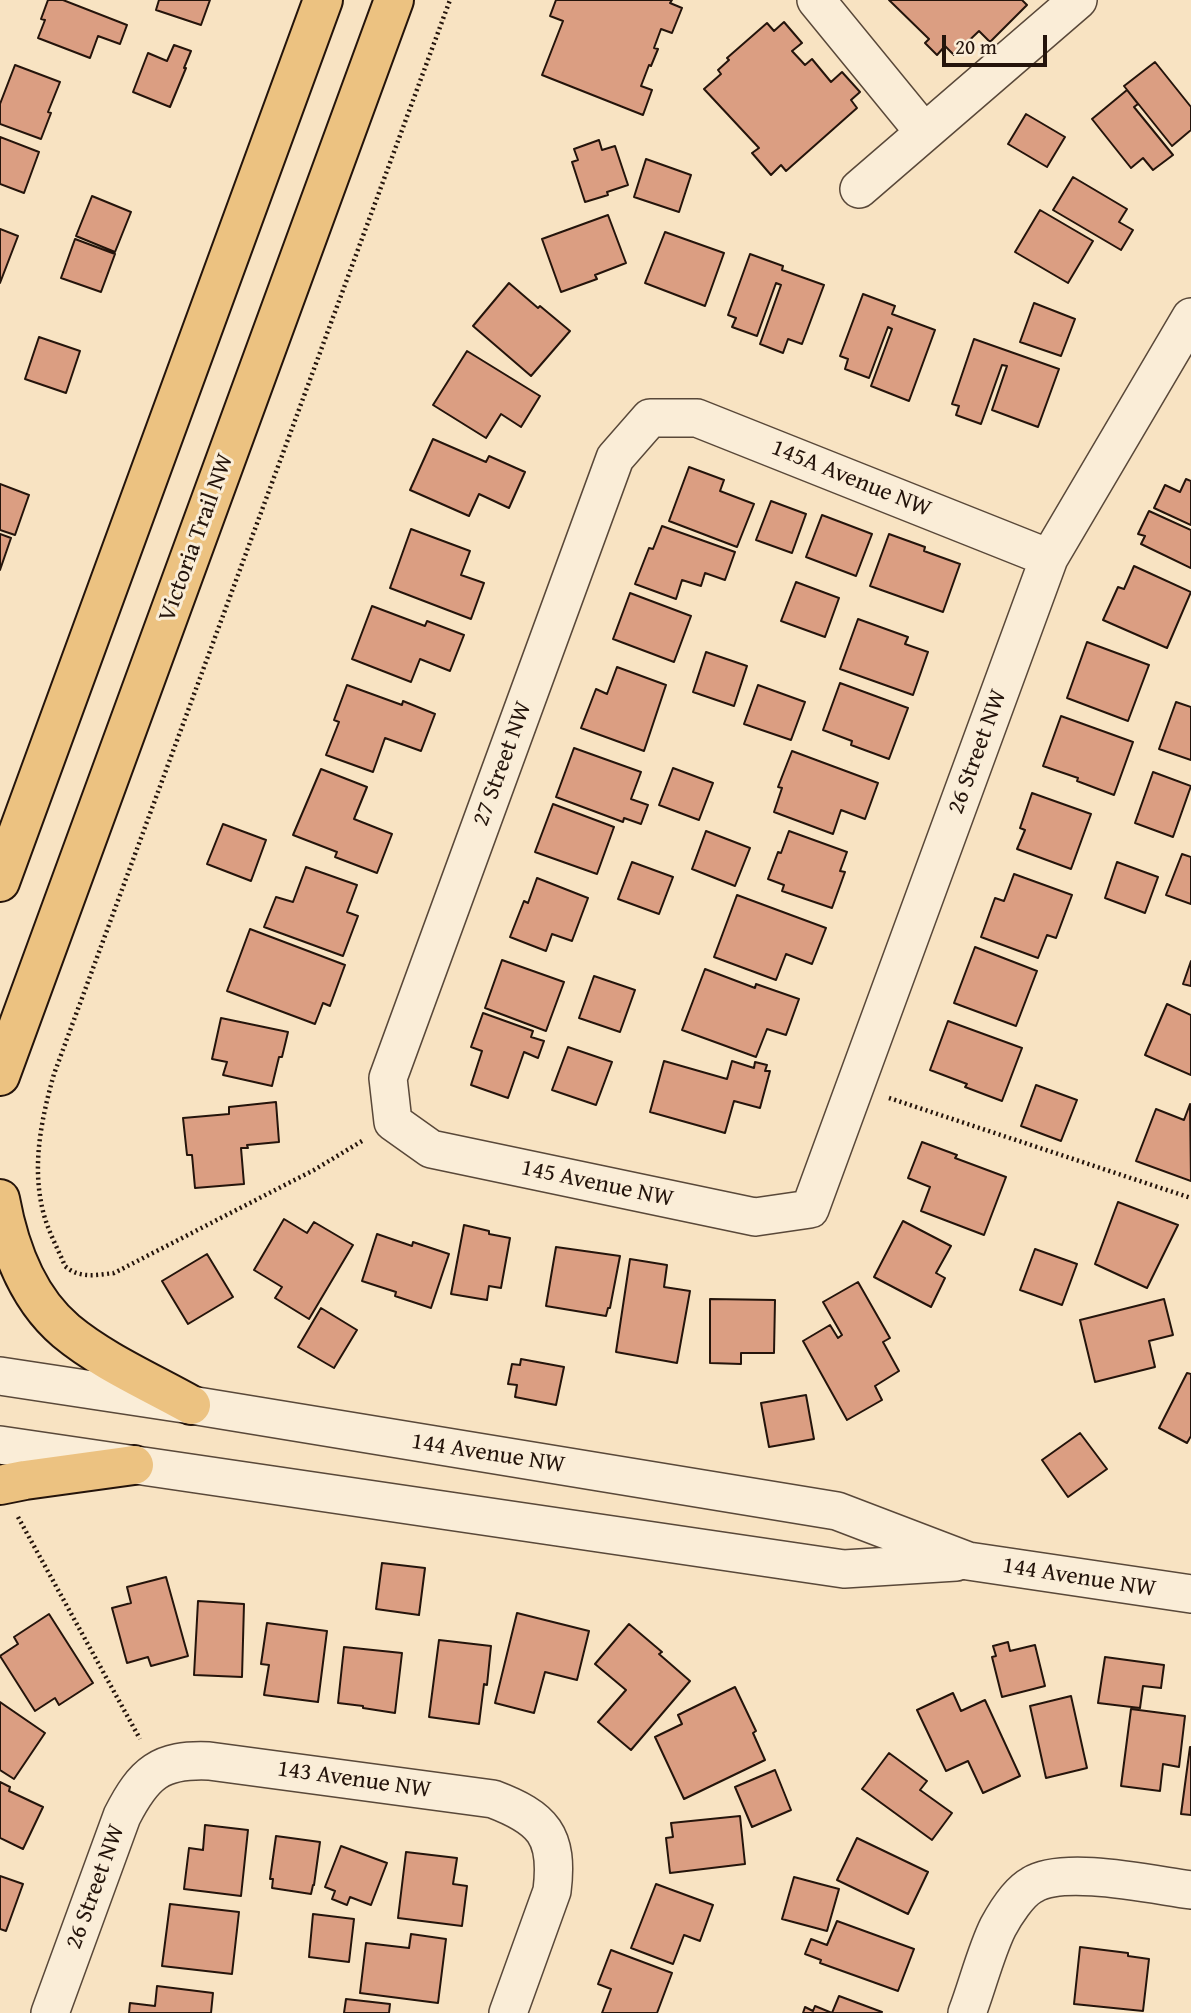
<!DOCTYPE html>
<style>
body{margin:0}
#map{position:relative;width:1191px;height:2013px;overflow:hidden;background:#f8e3c2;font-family:"Gentium Book Plus",serif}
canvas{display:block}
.scale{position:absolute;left:942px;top:35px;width:105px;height:32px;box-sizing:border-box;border:4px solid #24140b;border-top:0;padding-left:9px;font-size:21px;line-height:24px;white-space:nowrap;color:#24140b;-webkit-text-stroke:5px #faedd7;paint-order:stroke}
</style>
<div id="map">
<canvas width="1191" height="2013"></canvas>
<div class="scale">20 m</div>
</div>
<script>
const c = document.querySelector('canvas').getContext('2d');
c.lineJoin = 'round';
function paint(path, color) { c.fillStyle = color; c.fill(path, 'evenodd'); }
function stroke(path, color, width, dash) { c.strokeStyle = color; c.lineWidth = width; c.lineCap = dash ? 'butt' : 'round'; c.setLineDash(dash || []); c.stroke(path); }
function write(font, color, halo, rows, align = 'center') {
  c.font = font + ' "Gentium Book Plus",serif'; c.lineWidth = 6; c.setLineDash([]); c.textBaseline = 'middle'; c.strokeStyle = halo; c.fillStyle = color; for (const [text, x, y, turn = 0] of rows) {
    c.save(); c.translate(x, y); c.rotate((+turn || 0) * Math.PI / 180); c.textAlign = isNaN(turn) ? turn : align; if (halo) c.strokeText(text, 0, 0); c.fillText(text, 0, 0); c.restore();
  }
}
const building = new Path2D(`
 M48 0H63L127 25 120 44 98 36 90 58 38 38 45 20 41 19Z
 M159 0H210L201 25 156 10Z
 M556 0H672L670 3 682 8 672 33 661 29 654 48 658 49 651 66 649 65 641 86 652 90 643 115 542 75 563 21 550 16Z
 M889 0H1022L1027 5 990 42 979 31 954 55 945 46 937 55 925 43 929 39Z
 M784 22 802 43 792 51 805 65 812 59 831 82 842 72 860 92 851 100 857 108 786 171 781 165 771 175 752 153 759 148 704 89 721 74 718 70 729 60 727 58 767 23 774 31Z
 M174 45 191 51 184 68H186L170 107 133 92 148 53 167 61Z
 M1155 62 1191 107V130L1172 146 1124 86Z
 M15 65 60 82 48 112 51 113 41 139 0 124V104Z
 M1127 90 1138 104 1134 107 1173 155 1153 170 1143 158 1131 168 1092 119Z
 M1026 114 1065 137 1047 167 1008 144Z
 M0 137 39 152 24 193 0 184Z
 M599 140 602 150 615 146 628 185 607 192 608 195 585 202 572 162 578 160 574 149Z
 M646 159 691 175 679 212 634 197Z
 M1073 177 1127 209 1119 222 1133 230 1121 250 1053 210Z
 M92 196 131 212 115 252 76 236Z
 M1040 210 1093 241 1068 283 1015 252Z
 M608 215 626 263 595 275 597 279 561 292 542 239Z
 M0 229 18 236 0 283Z
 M665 232 724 253 705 306 645 283Z
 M75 239 115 254 101 292 61 278Z
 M750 254 783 266 782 270 824 285 802 344 788 339 783 353 760 344 781 285 776 283 757 336 732 327 736 318 728 315Z
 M509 283 538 308 540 306 570 331 531 376 473 326Z
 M863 294 895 306 892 314 935 330 909 401 871 386 892 329 888 327 869 378 845 369 848 359 840 356Z
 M1034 303 1075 319 1061 356 1020 342Z
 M39 337 80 351 66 393 25 379Z
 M974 339 1059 369 1038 427 992 410 1007 366 1002 365 981 424 956 415 959 406 952 404Z
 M467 351 540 396 521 427 501 414 486 438 433 405Z
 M433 439 486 462 489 456 525 472 509 508 479 494 469 516 410 490Z
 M689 467 724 480 720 491 754 504 737 547 669 521Z
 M1186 479 1191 481V525L1154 508 1165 485 1180 492Z
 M0 484 29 495 15 535 0 530Z
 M771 501 806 514 792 553 756 540Z
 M1149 511 1191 530V568L1141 544 1145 536 1138 534Z
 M822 515 872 534 856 576 806 557Z
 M662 526 735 552 725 580 705 573 701 586 682 580 676 599 635 584 649 548 653 549Z
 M411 529 470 551 461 575 484 583 471 619 390 588Z
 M0 534 11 538 0 570Z
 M889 534 925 547 924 551 960 564 943 612 870 586Z
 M1134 566 1191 592 1167 648 1103 620 1118 587 1124 589Z
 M796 582 839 598 825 637 781 621Z
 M630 593 691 616 674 662 613 639Z
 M372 606 425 626 427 621 464 635 450 671 420 659 411 682 352 659Z
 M858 619 908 637 905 644 928 652 913 695 840 669Z
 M1087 642 1149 665 1128 721 1067 698Z
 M706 652 747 666 734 706 693 692Z
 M617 667 666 685 644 751 581 728 596 689 607 694Z
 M840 683 908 708 889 759 851 745 852 741 823 730Z
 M347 685 402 705 403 701 435 714 421 751 385 738 373 772 326 755 339 722 334 720Z
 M758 685 805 702 791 740 744 724Z
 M1176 702 1191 707V760L1159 749Z
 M1061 716 1133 742 1114 795 1077 781 1078 778 1043 766Z
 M574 748 641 772 631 799 648 805 641 824 624 818 623 822 556 797Z
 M792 751 878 783 865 819 841 810 833 834 774 812 782 788 778 787Z
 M673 768 713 783 699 820 659 805Z
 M321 769 367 787 354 819 392 834 377 873 335 857 337 852 293 835Z
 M1153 772 1191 786 1173 837 1135 823Z
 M1032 793 1091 814 1071 869 1017 849 1025 830 1020 828Z
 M553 804 614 827 597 874 535 852Z
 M223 824 266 840 251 881 207 864Z
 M706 831 750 848 735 886 692 869Z
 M789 831 847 852 840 871 845 872 832 908 782 891 784 885 768 879 778 852 781 853Z
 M1182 854 1191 857V904L1166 895Z
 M632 862 673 877 659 914 618 899Z
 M1117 862 1158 877 1145 913 1105 898Z
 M306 867 357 885 347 912 358 916 343 956 264 927 276 897 293 902Z
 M1014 874 1072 895 1056 938 1047 935 1038 958 981 937 995 898 1004 901Z
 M537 878 588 898 572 941 552 934 546 951 510 937 524 901 528 903Z
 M737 895 826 928 812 964 786 954 776 980 714 957Z
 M250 929 345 965 330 1006 323 1003 315 1024 227 991Z
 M975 947 1037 971 1016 1026 954 1003Z
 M502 960 564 982 546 1031 485 1008Z
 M1191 961V986L1183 984Z
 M705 969 755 988 756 984 799 999 786 1035 767 1029 756 1057 682 1030Z
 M594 976 635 990 620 1032 579 1018Z
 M1167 1004 1191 1015V1075L1145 1055Z
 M483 1013 533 1031 531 1037 544 1041 538 1058 524 1052 508 1098 471 1085 482 1051 471 1047Z
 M221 1018 288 1032 282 1057H279L272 1086 223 1075 227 1062 212 1059Z
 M948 1021 1022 1048 1002 1101 965 1087 967 1084 930 1070Z
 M568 1047 612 1062 596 1105 552 1090Z
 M664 1061 727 1079 732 1061 754 1068 755 1062 767 1065 765 1071H770L760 1108 734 1101 725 1133 650 1112Z
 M1036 1085 1077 1100 1061 1141 1021 1126Z
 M276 1102 279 1142 247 1145 248 1148H241L244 1184 195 1188 192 1155H187L183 1118 229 1114V1107Z
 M1190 1104 1191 1181 1136 1161 1156 1109 1184 1120Z
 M922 1142 957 1155 955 1158 1006 1177 984 1235 921 1211 930 1187 908 1178Z
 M1118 1202 1178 1225 1147 1288 1095 1264Z
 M284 1219 307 1233 314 1222 353 1245 309 1319 275 1298 282 1287 254 1270Z
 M903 1221 951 1246 936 1273 945 1278 931 1307 874 1277Z
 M464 1225 489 1231V1234L510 1238 501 1288 489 1286 487 1300 451 1294Z
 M377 1234 412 1246 413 1242 449 1254 431 1308 395 1296 396 1292 362 1281Z
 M556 1247 620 1256 610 1308H608L606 1316 546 1306Z
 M1035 1249 1077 1264 1062 1305 1020 1290Z
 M207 1254 233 1297 188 1324 162 1281Z
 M630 1259 667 1265 664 1287 690 1291 677 1363 616 1352Z
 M858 1282 890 1338 883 1342 899 1371 875 1386 882 1400 847 1420 803 1341 830 1325 838 1338 842 1335 823 1302Z
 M710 1299 775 1300 774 1353H741V1364L710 1363Z
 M1164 1299 1173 1335 1149 1341 1155 1367 1095 1382 1080 1320Z
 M321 1308 357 1330 334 1368 298 1347Z
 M521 1359 564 1367 556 1405 515 1397 517 1385 508 1384 512 1364 520 1365Z
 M1187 1373 1191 1374V1436L1187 1443 1159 1428Z
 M806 1395 814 1439 769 1447 761 1403Z
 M1080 1433 1107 1469 1068 1497 1042 1460Z
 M382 1563 425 1568 419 1615 376 1609Z
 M166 1577 188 1656 151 1666 148 1657 127 1663 112 1608 131 1603 127 1587Z
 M198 1601 244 1604 242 1677 194 1675Z
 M517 1613 589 1631 577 1680 545 1672 534 1713 495 1703Z
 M49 1614 93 1683 59 1705 55 1698 35 1711 0 1656 18 1644 14 1637Z
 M267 1623 327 1631 318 1702 264 1695 269 1665 261 1664Z
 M629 1624 662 1652 659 1654 690 1681 631 1750 598 1722 626 1690 595 1664Z
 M439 1640 491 1646 487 1685 484 1684 479 1724 429 1717Z
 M1008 1642 1010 1651 1035 1645 1045 1686 1002 1697 992 1657 996 1656 993 1646Z
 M344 1647 402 1653 395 1713 363 1708V1706L338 1703Z
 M1105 1657 1164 1665 1161 1688 1143 1686 1140 1708 1098 1703Z
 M735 1687 756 1731 753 1733 765 1760 684 1799 655 1737 682 1724 678 1715Z
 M953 1693 961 1711 985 1700 1020 1776 983 1793 968 1761 946 1771 917 1710Z
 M1071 1696 1087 1768 1046 1778 1030 1706Z
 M0 1702 45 1733 14 1779 0 1770Z
 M1131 1709 1185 1716 1179 1767 1163 1764 1160 1791 1121 1786Z
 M1190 1747H1191V1815L1181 1814Z
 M889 1753 927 1781 920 1790 952 1813 932 1840 862 1789Z
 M775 1770 791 1810 752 1827 735 1787Z
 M0 1782 10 1787 9 1791 43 1807 23 1849 0 1838Z
 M740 1816 745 1864 670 1873 666 1838 673 1837 671 1823Z
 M205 1825 248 1830 241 1896 184 1889 189 1848 203 1850Z
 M276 1836 320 1842 314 1885H313L311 1894 272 1888 273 1879H270Z
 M857 1838 928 1872 908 1914 837 1880Z
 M341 1846 387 1863 371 1905 350 1897 347 1905 332 1899 335 1891 325 1887Z
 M406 1852 457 1858 453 1884 467 1886 462 1926 398 1918Z
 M0 1876 23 1884 6 1931 0 1929Z
 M794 1877 839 1889 827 1931 782 1919Z
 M656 1884 713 1905 700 1941 684 1935 673 1964 631 1948Z
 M170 1904 239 1912 232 1974 162 1966Z
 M313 1914 354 1919 349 1962 309 1957Z
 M837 1921 914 1949 898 1991 820 1963 821 1960 805 1954 811 1939 827 1945Z
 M411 1934 446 1939 438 2003 360 1993 366 1943 409 1948Z
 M1080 1947 1128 1953V1956L1149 1959 1143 2011 1074 2004Z
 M611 1950 672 1973 657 2013H602L611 1989 598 1984Z
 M157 1986 213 1993 211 2013H129L130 2003 155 2006Z
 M839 1996 882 2012 881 2013H803L805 2007 813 2011 815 2006 832 2013Z
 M346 1999 390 2004 389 2013H344Z`);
const path = new Path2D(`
 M889 1098 1191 1198
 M362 1141 314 1170 114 1273C97 1275 79 1279 65 1266 58 1249 49 1233 44 1215 31 1168 41 1120 54 1074L450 0
 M18 1517 140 1739`);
const minor = new Path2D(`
 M816 0 924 132
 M859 189 1078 0
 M1049 558 697 418H650L615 458 388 1078 393 1122 431 1149 755 1217 810 1209 1049 558 1191 317
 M0 1376 191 1405 837 1511 968 1561 1191 1594
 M0 1445 844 1569 956 1562
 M50 2013 122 1816C144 1773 160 1759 209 1761L493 1799C543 1818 559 1835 552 1891L508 2013
 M967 2013C977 1987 986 1951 998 1927 1005 1914 1019 1892 1032 1885 1064 1865 1153 1885 1191 1890`);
const major = new Path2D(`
 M0 882 323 0
 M0 1076 394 0
 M0 1199C9 1248 27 1298 66 1331 102 1361 150 1382 191 1405
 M0 1485 25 1480 134 1465`);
const streetNames = [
 ["145A Avenue NW",851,479,22],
 ["Victoria Trail NW",197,538,-70],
 ["26 Street NW",978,752,-70],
 ["27 Street NW",503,764,-70],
 ["145 Avenue NW",597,1184,12],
 ["144 Avenue NW",488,1454,9],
 ["144 Avenue NW",1079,1578,9],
 ["143 Avenue NW",354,1780,8],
 ["26 Street NW",96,1887,-70]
];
paint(building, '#db9e82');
stroke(building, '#24140b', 2);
stroke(minor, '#594839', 40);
stroke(major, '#24140b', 42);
stroke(path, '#24140b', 4.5, [2, 3.5]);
stroke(minor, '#faedd7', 37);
stroke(major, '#ecc281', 38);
write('24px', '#24140b', '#faedd7', streetNames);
</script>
